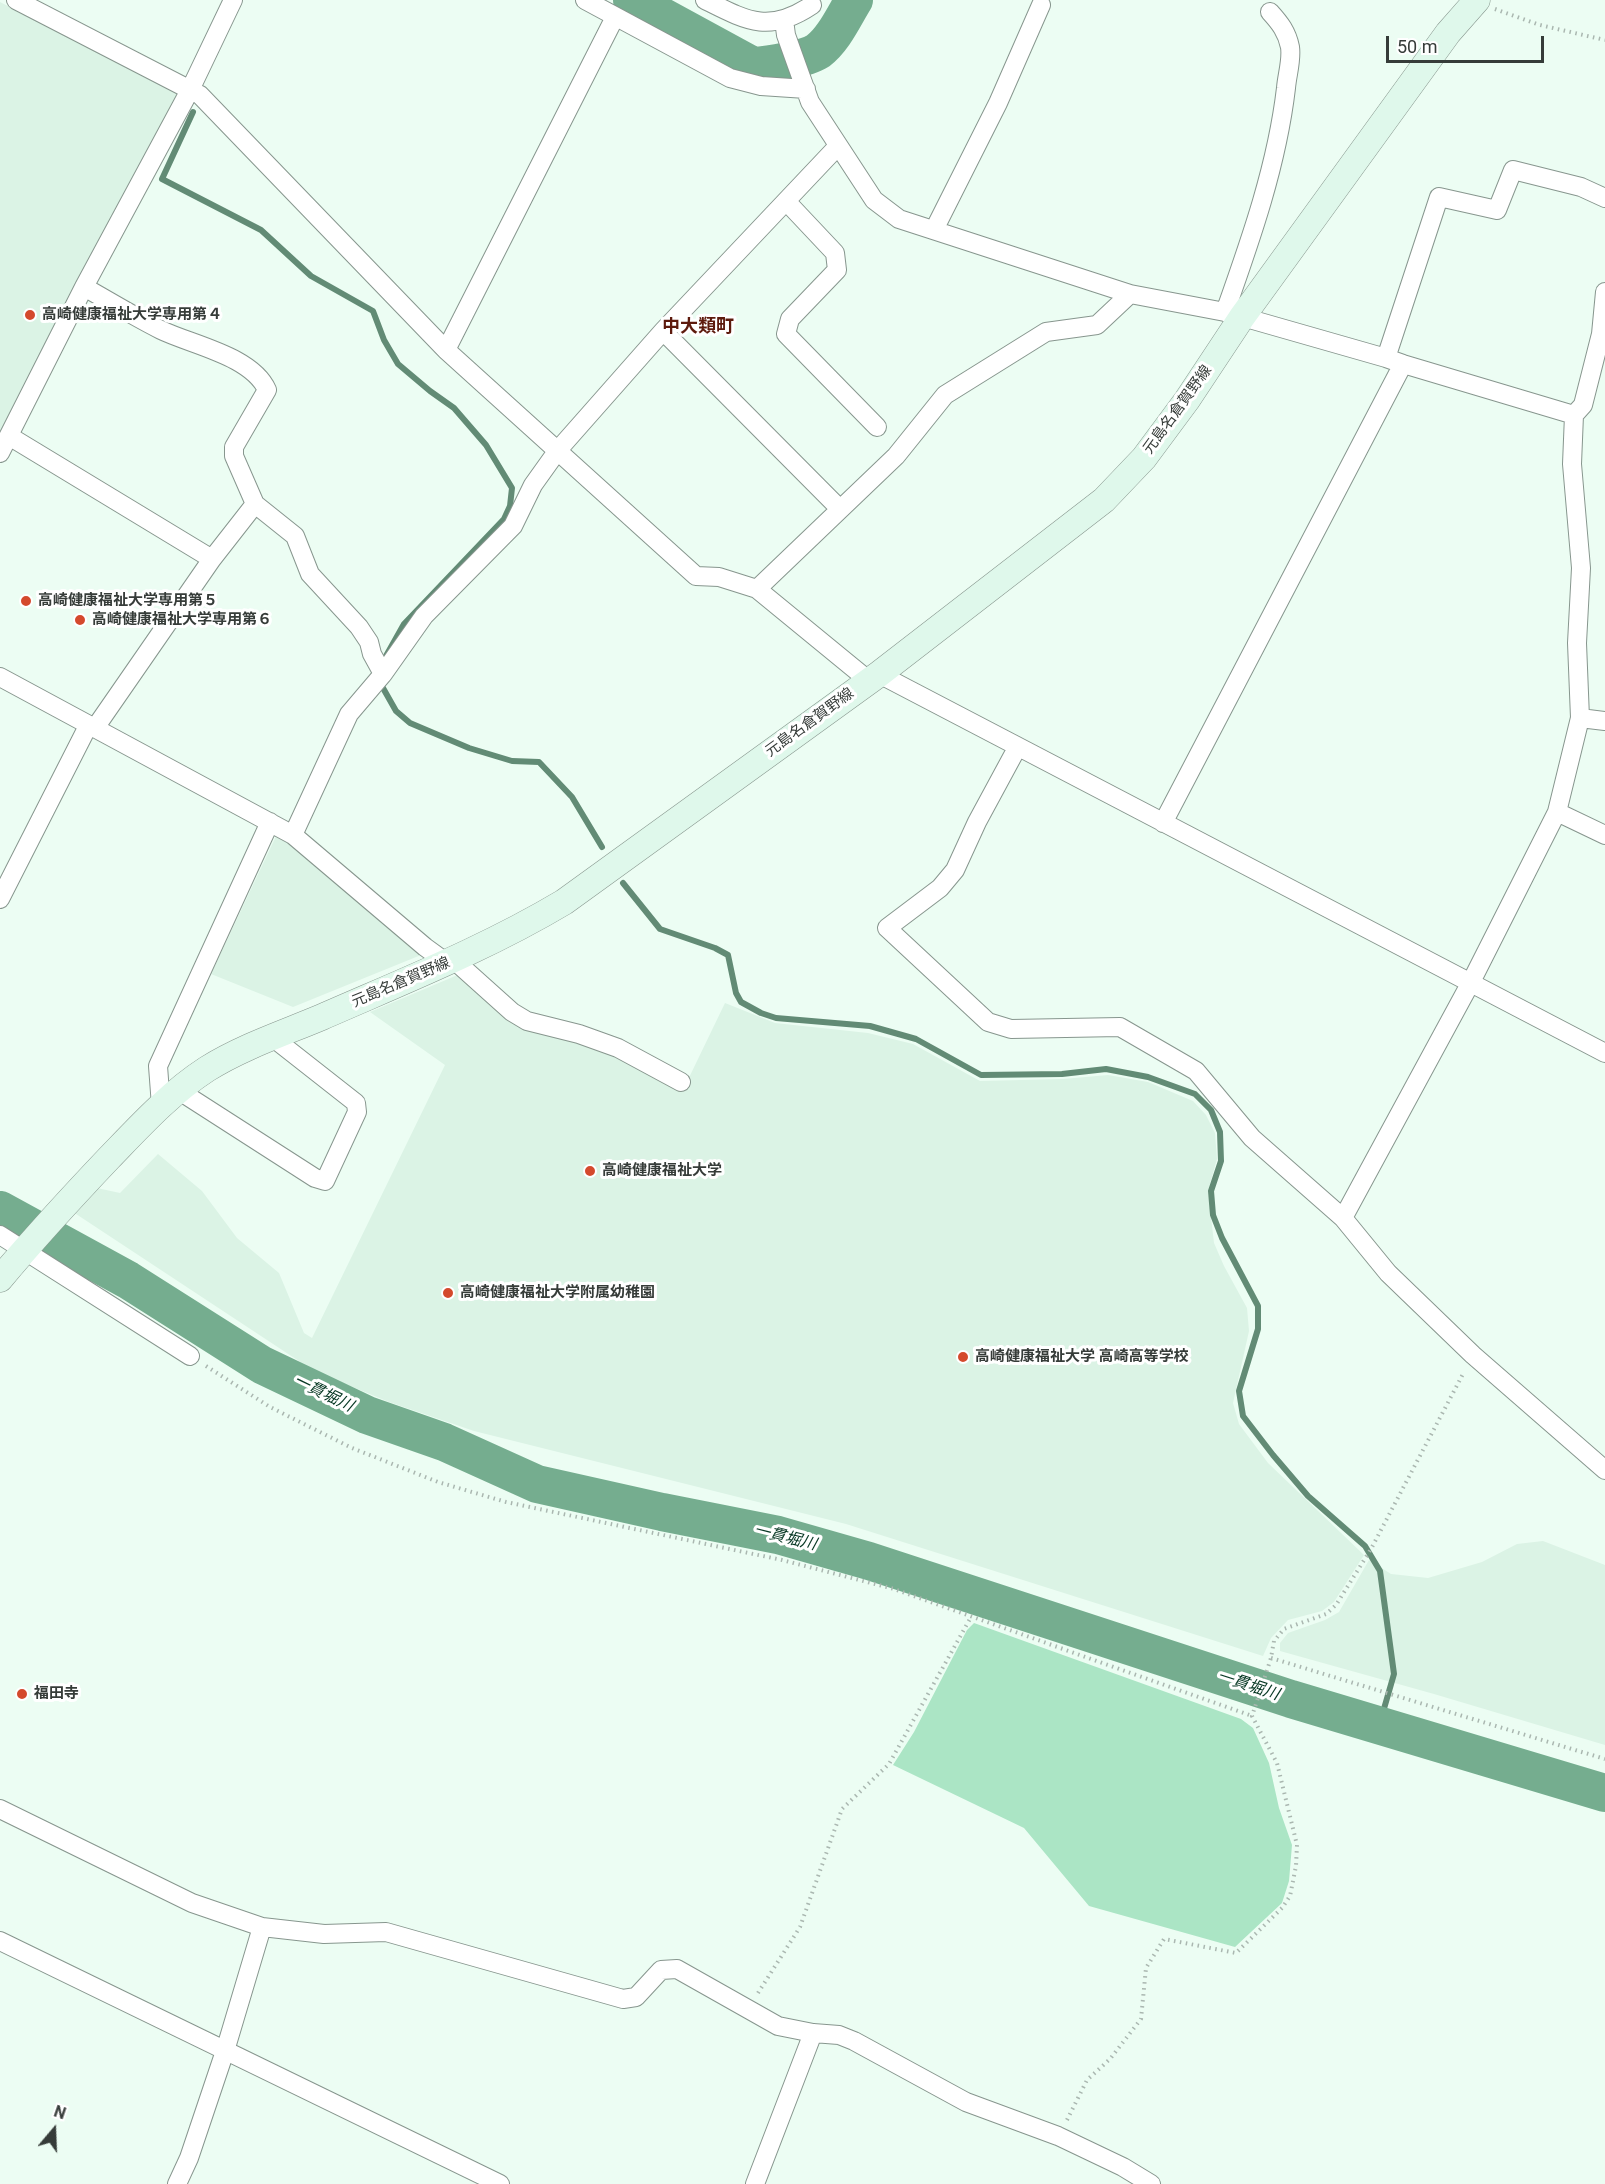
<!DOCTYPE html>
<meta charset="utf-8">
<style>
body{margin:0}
#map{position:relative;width:1605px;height:2184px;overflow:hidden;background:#ecfdf3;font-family:Roboto,sans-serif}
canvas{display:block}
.north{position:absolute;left:24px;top:2100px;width:60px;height:60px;-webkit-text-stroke:4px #fff;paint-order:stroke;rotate:19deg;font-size:16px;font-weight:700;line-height:24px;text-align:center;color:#363c39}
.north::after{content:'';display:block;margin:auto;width:21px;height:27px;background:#363c39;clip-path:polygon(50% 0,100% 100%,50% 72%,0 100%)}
.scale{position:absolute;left:1386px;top:36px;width:158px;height:27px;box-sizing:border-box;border:3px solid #363c39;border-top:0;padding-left:8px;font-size:18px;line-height:21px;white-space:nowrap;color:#363c39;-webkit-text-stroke:4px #fff;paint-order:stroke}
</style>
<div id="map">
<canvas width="1605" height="2184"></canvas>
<div class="north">N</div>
<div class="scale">50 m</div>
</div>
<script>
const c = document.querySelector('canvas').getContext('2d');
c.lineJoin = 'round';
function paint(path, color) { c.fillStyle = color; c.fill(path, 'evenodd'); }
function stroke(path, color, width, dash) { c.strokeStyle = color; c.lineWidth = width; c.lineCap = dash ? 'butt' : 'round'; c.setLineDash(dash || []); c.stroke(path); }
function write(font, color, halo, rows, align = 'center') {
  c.font = font + ' Roboto,"Noto Sans JP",sans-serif'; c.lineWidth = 6; c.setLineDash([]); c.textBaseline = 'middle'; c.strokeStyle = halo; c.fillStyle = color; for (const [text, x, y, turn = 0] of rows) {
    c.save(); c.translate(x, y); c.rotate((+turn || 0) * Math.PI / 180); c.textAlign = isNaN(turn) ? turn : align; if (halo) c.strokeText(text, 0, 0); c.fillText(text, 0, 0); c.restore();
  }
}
const built = new Path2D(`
 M0 2 178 93 0 439Z
 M278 832 426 953 293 1007 211 974Z
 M460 974 579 1039 684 1088 725 1003 775 1023 868 1033 913 1044 980 1081 1063 1079 1108 1075 1148 1082 1193 1101 1206 1115 1215 1133 1217 1159 1208 1191 1214 1243 1224 1266 1247 1308 1249 1331 1233 1403 1239 1424 1268 1463 1364 1555 1334 1602 1322 1611 1288 1620 1271 1638 1263 1656 846 1524 474 1431 389 1402 314 1371 73 1212 97 1188 120 1193 158 1154 202 1191 237 1238 279 1273 304 1333 312 1338 445 1065 370 1012Z
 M1543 1541 1605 1565V1745L1434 1694 1280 1651V1643L1288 1633 1325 1620 1339 1612 1369 1560 1391 1574 1428 1578 1482 1562 1517 1544Z`);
const green = new Path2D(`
 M974 1623 1241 1719 1253 1728 1269 1763 1279 1808 1292 1845 1289 1881 1282 1903 1235 1947 1089 1906 1024 1828 893 1765 914 1732 967 1630Z`);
const stream = new Path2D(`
 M193 112 162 179 261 230 311 276 373 311 384 340 398 364 430 391 454 408 486 445 512 488 510 506 504 519 404 624 386 656
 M383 688 396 711 410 723 469 748 512 761 539 762 572 797 602 847
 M623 883 660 929 715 948 728 955 736 993 741 1002 761 1013 776 1018 870 1026 916 1039 981 1075 1062 1074 1106 1069 1148 1077 1195 1094 1211 1110 1220 1132 1221 1161 1211 1191 1213 1215 1222 1238 1258 1306V1329L1239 1391 1243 1416 1273 1455 1308 1496 1365 1546 1380 1571 1394 1674 1379 1726`);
const river = new Path2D(`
 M632 0 753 66C768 65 806 59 818 51 834 39 844 16 854 0
 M0 1210 128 1280 262 1365 367 1415 444 1442 537 1484 662 1512 778 1535 869 1561 1291 1699 1605 1793`);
const path = new Path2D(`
 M1495 9 1540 25 1605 40
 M206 1366 270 1407 352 1448 438 1482 506 1502 782 1560 894 1589 1252 1716
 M1271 1658 1605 1759
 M758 1993 800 1927 842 1809 889 1764 971 1617
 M1067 2120 1087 2080 1110 2059 1141 2019 1146 1968 1164 1939 1236 1953 1282 1908 1290 1896 1296 1866 1297 1845 1277 1763 1252 1716 1271 1658 1274 1641 1284 1629 1315 1618 1326 1614 1336 1605 1371 1549 1464 1372`);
const street = new Path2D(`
 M16 0 200 95 446 350 696 576 719 577 757 589 868 680
 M585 0 730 78 761 86 806 89
 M705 0C747 21 769 34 812 5
 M784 20 786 35 810 102 874 200 899 219 1130 294 1225 312 1386 358 1403 364 1574 415 1572 464 1581 568 1577 643 1580 718 1557 812 1471 982 1343 1218
 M786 201 835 253 837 270 790 319 786 334 877 427
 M934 230 998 103 1041 5
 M84 287C109 301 135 317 161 330 192 345 252 356 267 390L234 447V456L255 504 295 536 310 574 359 627 369 642 372 654 383 674
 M1225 312C1251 239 1277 165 1286 88 1287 75 1292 60 1290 47 1287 32 1280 23 1270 12
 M663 331 840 509
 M446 350 615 17
 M1386 358 1439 197 1497 210 1513 170 1581 187 1605 198
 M1574 415 1583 405 1601 334 1605 292
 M9 436 212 559
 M0 453 84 287 190 90 233 0
 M757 589 896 456 945 395 1046 332 1097 325 1130 294
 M879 674 1605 1053
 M0 677 293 835 425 947 447 963
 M1580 718 1605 721
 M95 728 212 559 255 504
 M1017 748 977 822 955 870 940 888 887 928 988 1022 1011 1029 1120 1027 1196 1071 1252 1138 1343 1218 1388 1273 1473 1355 1605 1470
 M1557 812 1605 835
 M1163 823 1403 364
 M293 835 349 714 383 674 424 616 513 526 533 485 558 450 663 331 838 146
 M0 899 88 726
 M454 960 512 1012 527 1021 579 1034 618 1048 681 1082
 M178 1090 315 1178 325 1181 357 1112 356 1103 272 1037
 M161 1106 158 1066 270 822
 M0 1235 190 1356
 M0 1809 192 1903 262 1927 324 1934 386 1932 623 1999 636 1997 661 1970 677 1969 778 2026 813 2033 839 2035 854 2041 966 2102 1058 2136 1123 2167 1151 2184
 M0 1941 500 2184
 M177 2184 189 2158 225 2051 262 1927
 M755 2184 813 2033`);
const secondary = new Path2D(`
 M0 1279C35 1237 72 1197 109 1158 140 1126 170 1093 207 1069 242 1047 284 1033 322 1017 404 981 487 948 564 902L879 674 1104 500 1144 458 1187 400 1242 317 1448 33 1477 0`);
const markers = [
 [30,315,6,"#d4492c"],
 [26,601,6,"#d4492c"],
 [80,620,6,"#d4492c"],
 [590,1171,6,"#d4492c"],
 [448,1293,6,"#d4492c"],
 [963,1357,6,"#d4492c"],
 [22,1694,6,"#d4492c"]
];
const poiNames = [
 ["高崎健康福祉大学専用第４",42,315],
 ["高崎健康福祉大学専用第５",38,601],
 ["高崎健康福祉大学専用第６",92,620],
 ["高崎健康福祉大学",602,1171],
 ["高崎健康福祉大学附属幼稚園",460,1293],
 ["高崎健康福祉大学 高崎高等学校",975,1357],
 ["福田寺",34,1694]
];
const streetNames = [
 ["元島名倉賀野線",1178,410,-54],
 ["元島名倉賀野線",810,723,-36],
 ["元島名倉賀野線",401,983,-23]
];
const waterNames = [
 ["一貫堀川",323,1394,26],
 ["一貫堀川",785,1538,14],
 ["一貫堀川",1248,1686,18]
];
const quarterNames = [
 ["中大類町",698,327]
];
paint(built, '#dbf3e5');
paint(green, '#abe5c5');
stroke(stream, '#628b75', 6);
stroke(river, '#75ad8f', 38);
stroke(street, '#87968e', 20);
stroke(secondary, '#87968e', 27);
stroke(path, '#aab7b0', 4, [1.5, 4.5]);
stroke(street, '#fff', 18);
stroke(secondary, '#dff8eb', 26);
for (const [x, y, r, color] of markers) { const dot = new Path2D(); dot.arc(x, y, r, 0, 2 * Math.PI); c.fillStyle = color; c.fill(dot); stroke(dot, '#fff', 2); }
write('bold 15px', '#363c39', '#fff', poiNames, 'left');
write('15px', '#363c39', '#fff', streetNames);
write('italic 16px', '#053622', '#fff', waterNames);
write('bold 18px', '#5d1a0d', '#fff', quarterNames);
</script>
